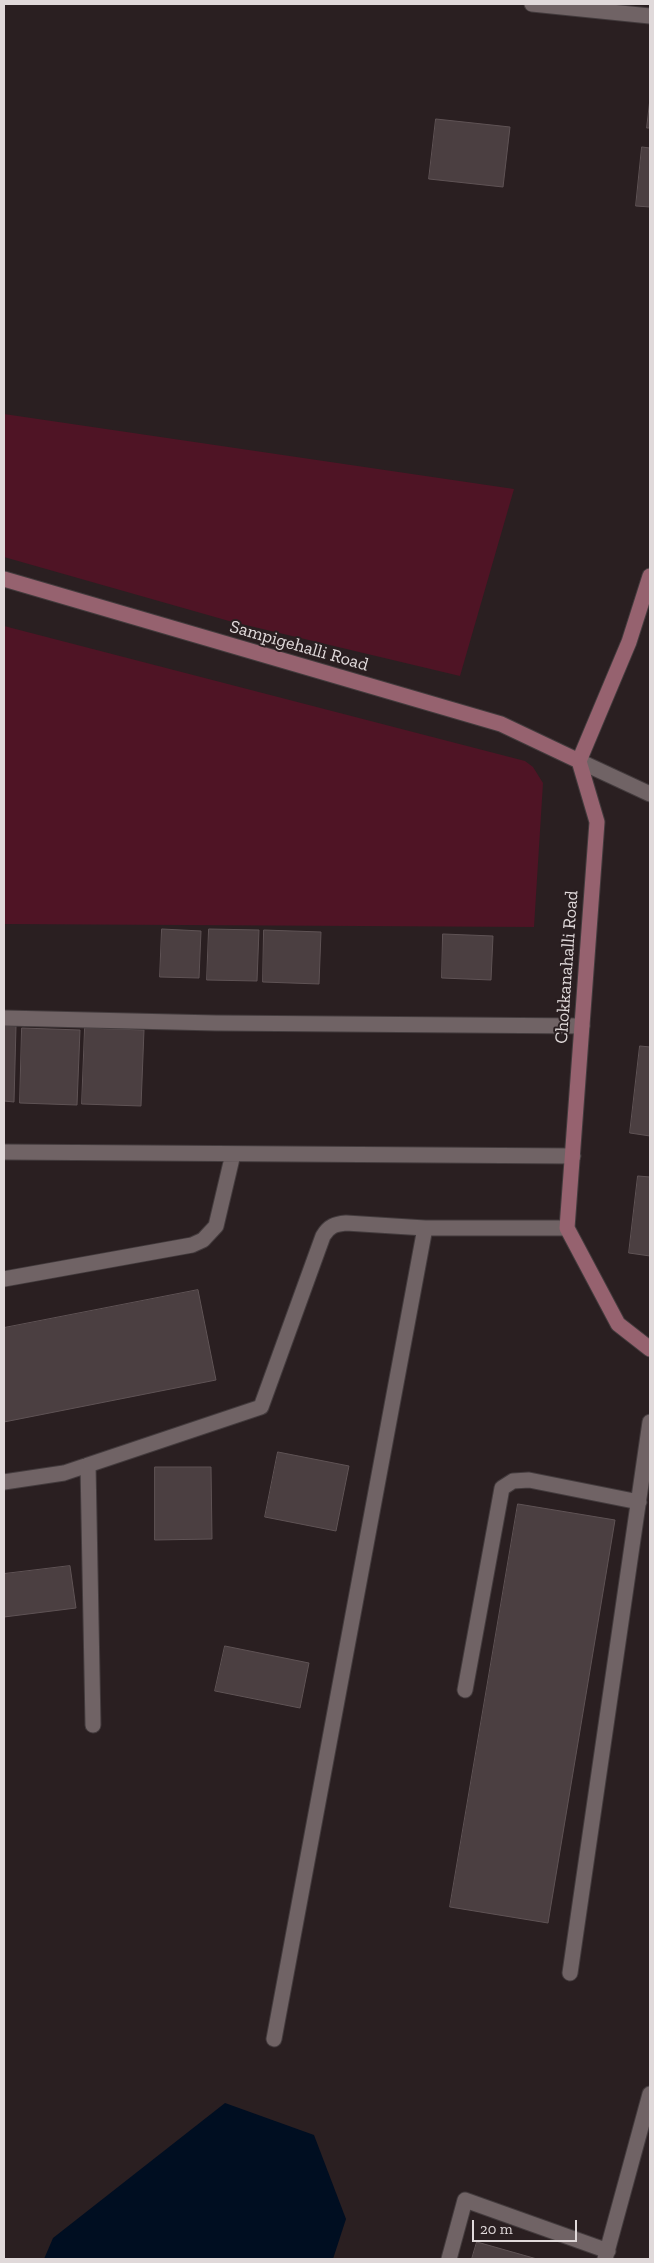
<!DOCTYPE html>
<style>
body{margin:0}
#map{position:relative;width:654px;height:2263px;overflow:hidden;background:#2a1f21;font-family:"Zilla Slab",serif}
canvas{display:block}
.frame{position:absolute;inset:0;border:5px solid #e0d9da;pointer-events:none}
.scale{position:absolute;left:472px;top:2220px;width:105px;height:22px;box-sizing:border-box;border:2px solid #e0d9da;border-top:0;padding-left:6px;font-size:15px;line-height:18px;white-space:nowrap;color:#e0d9da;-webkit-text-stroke:4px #2a1f21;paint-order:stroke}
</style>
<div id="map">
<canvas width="654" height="2263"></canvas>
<div class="frame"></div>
<div class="scale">20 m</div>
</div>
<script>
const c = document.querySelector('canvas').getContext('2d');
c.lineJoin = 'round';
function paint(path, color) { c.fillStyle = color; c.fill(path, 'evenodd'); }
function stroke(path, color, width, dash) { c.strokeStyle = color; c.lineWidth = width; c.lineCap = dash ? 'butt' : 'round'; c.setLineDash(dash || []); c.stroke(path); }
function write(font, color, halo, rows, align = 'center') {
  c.font = font + ' "Zilla Slab",serif'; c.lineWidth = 4; c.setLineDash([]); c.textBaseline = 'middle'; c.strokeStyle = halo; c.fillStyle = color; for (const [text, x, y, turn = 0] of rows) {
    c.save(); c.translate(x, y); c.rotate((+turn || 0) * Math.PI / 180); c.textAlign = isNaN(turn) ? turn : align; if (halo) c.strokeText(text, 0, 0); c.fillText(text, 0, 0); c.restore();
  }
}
const green = new Path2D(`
 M4 414 514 489 460 676 229 621 4 557Z
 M4 626 525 761 533 767 543 783 534 927 4 924Z`);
const water = new Path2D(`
 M225 2103 314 2135 346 2219 333 2259H44L53 2238Z`);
const building = new Path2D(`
 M650 99V128H647Z
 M436 119 510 127 503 187 429 179Z
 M642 147 650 148V207L636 206Z
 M162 929 201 931 199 978 160 977Z
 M209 929 259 930 257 981 207 980Z
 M264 930 321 932 319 984 263 982Z
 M443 934 493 936 491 980 442 978Z
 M4 1026H16L14 1102 4 1101Z
 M22 1028 80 1030 77 1105 20 1103Z
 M85 1028 144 1030 141 1106 82 1104Z
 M640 1046 650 1047V1136L630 1133Z
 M638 1176 650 1177V1256L629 1253Z
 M198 1290 216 1380 4 1422V1328Z
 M278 1452 349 1466 336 1531 265 1517Z
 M155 1467H211L212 1539 155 1540Z
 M518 1504 615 1520 548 1923 450 1907Z
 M70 1566 76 1608 4 1617V1574Z
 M225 1646 309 1663 300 1708 215 1691Z
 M477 2242 537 2259H472Z`);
const lane = new Path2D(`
 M579 761 650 794
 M465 1690 502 1488 513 1481 529 1480 639 1502
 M570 1973 650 1422
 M449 2259 465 2200 608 2251
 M605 2259 650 2094`);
const street = new Path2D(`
 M532 4 650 16
 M4 1018 216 1023 582 1026
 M4 1152 573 1156
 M4 1279 192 1245 203 1240 216 1226 233 1154
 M88 1465 93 1725
 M4 1482 64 1473 261 1407 323 1236C329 1226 335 1224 346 1223L425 1228H567
 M274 2039 425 1228`);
const secondary = new Path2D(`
 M650 576 629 642 579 761 597 822 567 1228 618 1324 650 1349
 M4 579 501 724 579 761`);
const streetNames = [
 ["Sampigehalli Road",299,646,16],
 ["Chokkanahalli Road",567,967,-86]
];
paint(green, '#4f1425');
paint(water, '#000e21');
paint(building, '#4b3f41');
stroke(building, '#5f5355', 1);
stroke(lane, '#433b3d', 17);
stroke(street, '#433b3d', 17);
stroke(secondary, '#433b3d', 17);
stroke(lane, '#706365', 15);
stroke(street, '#706365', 15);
stroke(secondary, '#96626f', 15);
write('18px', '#e0d9da', '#2a1f21', streetNames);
</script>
